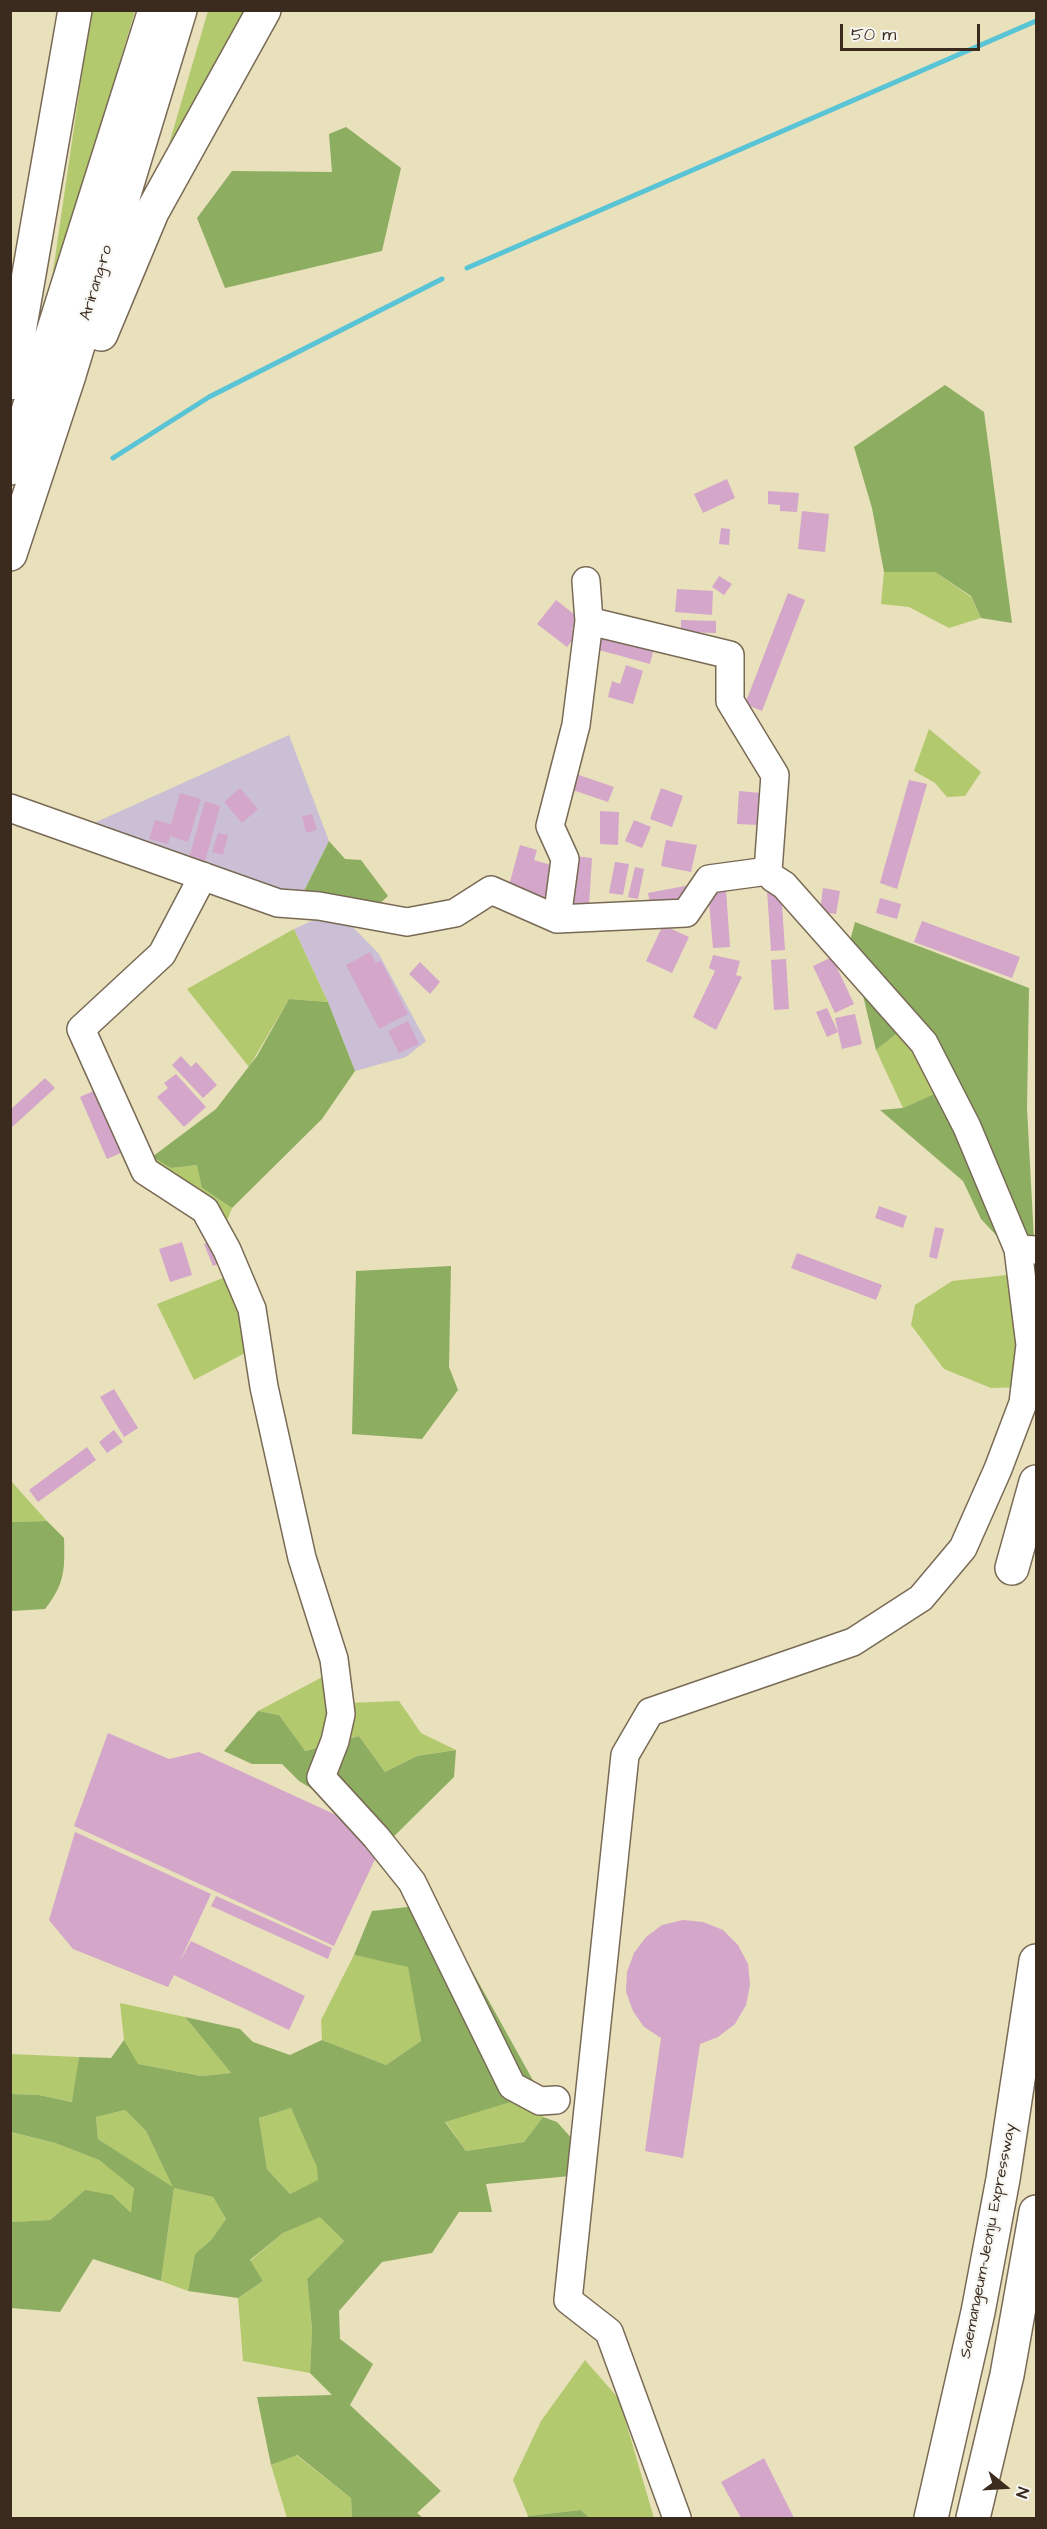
<!DOCTYPE html>
<style>
body{margin:0}
#map{position:relative;width:1047px;height:2529px;overflow:hidden;background:#e9e0bc;font-family:"Architects Daughter",sans-serif}
canvas{display:block}
.frame{position:absolute;inset:0;border:12px solid #3b2a1e;pointer-events:none}
.north{position:absolute;left:975px;top:2457px;width:60px;height:60px;-webkit-text-stroke:4px #f6f6f2;paint-order:stroke;rotate:108deg;font-size:16px;font-weight:700;line-height:24px;text-align:center;color:#3b2a1e}
.north::after{content:'';display:block;margin:auto;width:21px;height:27px;background:#3b2a1e;clip-path:polygon(50% 0,100% 100%,50% 72%,0 100%)}
.scale{position:absolute;left:840px;top:24px;width:140px;height:27px;box-sizing:border-box;border:3px solid #3b2a1e;border-top:0;padding-left:8px;font-size:18px;line-height:21px;white-space:nowrap;color:#3b2a1e;-webkit-text-stroke:4px #f6f6f2;paint-order:stroke}
</style>
<div id="map">
<canvas width="1047" height="2529"></canvas>
<div class="frame"></div>
<div class="north">N</div>
<div class="scale">50 m</div>
</div>
<script>
const c = document.querySelector('canvas').getContext('2d');
c.lineJoin = 'round';
function paint(path, color) { c.fillStyle = color; c.fill(path, 'evenodd'); }
function stroke(path, color, width, dash) { c.strokeStyle = color; c.lineWidth = width; c.lineCap = dash ? 'butt' : 'round'; c.setLineDash(dash || []); c.stroke(path); }
function write(font, color, halo, rows, align = 'center') {
  c.font = font + ' "Architects Daughter",sans-serif'; c.lineWidth = 4.5; c.setLineDash([]); c.textBaseline = 'middle'; c.strokeStyle = halo; c.fillStyle = color; for (const [text, x, y, turn = 0] of rows) {
    c.save(); c.translate(x, y); c.rotate((+turn || 0) * Math.PI / 180); c.textAlign = isNaN(turn) ? turn : align; if (halo) c.strokeText(text, 0, 0); c.fillText(text, 0, 0); c.restore();
  }
}
const industrial = new Path2D(`
 M289 735 329 841 302 895 263 888 92 824Z
 M327 914 351 925 379 954 426 1041 406 1057 355 1071 328 1002 294 929Z`);
const green = new Path2D(`
 M91 11H135L49 299Z
 M208 11H252L162 168Z
 M884 572H935L971 597 981 618 949 628 909 607 881 604Z
 M929 729 981 772 965 796 947 797 935 783 914 771Z
 M294 929 328 1002 289 999 249 1067 187 989Z
 M904 1028 940 1092 903 1108 876 1050Z
 M152 1157 171 1168 198 1165 202 1188 232 1208 225 1226 152 1168Z
 M1007 1275 1013 1286 1020 1387 991 1388 944 1369 911 1325 915 1305 952 1281Z
 M228 1276 251 1338 245 1353 194 1380 157 1304Z
 M11 1481 47 1521 11 1522Z
 M330 1673 348 1703 399 1701 421 1733 456 1750 417 1756 385 1772 359 1736 304 1751 279 1715 258 1711Z
 M354 1955 408 1966 421 2041 386 2065 322 2040 321 2020Z
 M120 2003 185 2017 231 2073 201 2076 137 2064 124 2040Z
 M11 2054 79 2057 73 2102 39 2095 11 2094Z
 M540 2093 543 2117 524 2142 466 2151 445 2121Z
 M291 2108 318 2167V2181L290 2194 267 2169 259 2118Z
 M125 2110 146 2131 174 2188 213 2197 226 2219 211 2240 195 2254 188 2291 161 2281 174 2188 98 2139 96 2117Z
 M10 2132 55 2143 99 2160 134 2187 132 2214 85 2190 50 2220 11 2222Z
 M320 2216 344 2241 307 2279 312 2329 310 2373 243 2361 238 2298 263 2281 250 2261 283 2233Z
 M585 2360 619 2399 654 2518H589L581 2510 528 2516 513 2480 541 2421Z
 M296 2455 351 2498 352 2518H287L271 2465Z`);
const forest = new Path2D(`
 M346 127 401 168 382 251 225 288 197 218 232 171 332 172 329 134Z
 M945 385 984 412 1012 623 981 618 971 596 935 572H884L872 508 854 447Z
 M329 841 345 859 361 860 388 896 375 908 302 895Z
 M855 922 1029 988 1027 1108 1036 1278 981 1219 963 1181 880 1110 903 1108 939 1092 904 1028 876 1050 850 941Z
 M289 999 328 1002 355 1071 322 1119 232 1208 202 1188 197 1165 171 1168 152 1157 216 1109 257 1056Z
 M451 1266 449 1367 458 1390 422 1439 352 1434 356 1271Z
 M47 1521 64 1538C65 1569 65 1584 45 1609L12 1611 11 1522Z
 M258 1711 279 1715 305 1751 359 1736 385 1772 417 1756 456 1750 454 1777 379 1851 332 1801 299 1781 282 1764H252L224 1751Z
 M435 1904 540 2093 445 2122 466 2151 524 2142 543 2117 557 2122 575 2142 570 2176 486 2184 492 2212H459L432 2253 382 2262 339 2311 340 2339 373 2364 350 2405 441 2491 417 2513 423 2518H352L351 2498 297 2455 271 2465 257 2397 332 2395 310 2373 312 2329 307 2279 344 2241 320 2217 283 2233 250 2260 263 2281 238 2298 188 2291 195 2254 211 2240 226 2219 213 2197 174 2188 161 2281 93 2259 60 2312 11 2308V2222L50 2220 85 2190 112 2195 131 2213 134 2188 99 2160 55 2143 11 2132V2094L39 2095 72 2102 79 2057 111 2058 124 2040 138 2064 201 2076 231 2073 185 2017 240 2029 253 2042 290 2055 322 2040 386 2065 421 2041 408 1967 354 1955 372 1911ZM291 2108 317 2167 318 2180 290 2194 267 2169 259 2118ZM125 2110 146 2131 173 2187 98 2139 96 2117Z
 M581 2510 589 2518H527L528 2516Z`);
const stream = new Path2D(`
 M467 268 1036 21
 M113 458 209 397 442 279`);
const building = new Path2D(`
 M727 479 735 498 703 513 694 494Z
 M768 491 799 493 797 512 780 511V505L768 504Z
 M802 511 829 514 825 552 798 549Z
 M721 528 730 529 729 545 719 544Z
 M719 576 732 584 724 595 712 587Z
 M677 589 713 591 712 615 675 612Z
 M788 593 805 600 762 711 745 704Z
 M556 600 580 619 572 629 578 633 567 647 537 624Z
 M681 620 716 621V633L681 632Z
 M597 628 655 644 650 664 592 648Z
 M626 665 643 671 633 704 608 697 612 681 620 684Z
 M573 773 614 787 608 802 567 788Z
 M909 780 927 784 897 889 880 883Z
 M240 788 258 809 242 823 224 802Z
 M661 788 683 796 672 827 650 819Z
 M739 791 761 793 758 825 737 824Z
 M180 793 201 799 188 842 170 836 168 844 149 839 155 820 171 824Z
 M205 801 220 806 205 862 189 858Z
 M600 811 619 812 618 845 600 844Z
 M312 814 317 830 306 833 302 816Z
 M634 820 651 827 642 848 625 841Z
 M218 833 228 835 223 855 212 852Z
 M666 840 697 845 691 872 661 866Z
 M520 845 537 850 534 860 554 866 545 899 508 889Z
 M573 856 592 858 589 905 570 904Z
 M615 862 629 864 623 895 609 893Z
 M635 867 644 869 638 899 628 897Z
 M690 885 684 906 652 912 648 893Z
 M823 888 840 891 836 914 820 912Z
 M726 889 730 947 713 948 708 891Z
 M781 889 785 950 771 951 767 890Z
 M880 898 901 904 897 919 876 913Z
 M922 921 1020 957 1012 978 914 942Z
 M663 925 689 937 672 973 646 961Z
 M370 952 376 963 381 961 408 1014 379 1029 346 965Z
 M713 955 740 961 736 975 742 977 716 1030 693 1017 715 971 709 968Z
 M832 957 854 1004 835 1013 813 966Z
 M786 959 789 1009 774 1010 771 960Z
 M420 962 440 982 430 994 409 974Z
 M827 1008 838 1032 827 1037 816 1012Z
 M855 1014 862 1044 842 1049 835 1018Z
 M408 1021 419 1044 399 1053 388 1031Z
 M181 1056 191 1067 196 1062 217 1085 203 1098 172 1065Z
 M176 1074 206 1107 184 1127 157 1097 168 1088 164 1083Z
 M45 1078 55 1088 10 1129V1110Z
 M98 1089 125 1151 107 1159 80 1097Z
 M879 1206 907 1216 903 1228 875 1218Z
 M935 1227 944 1229 937 1259 929 1257Z
 M215 1240 223 1262 213 1266 204 1244Z
 M182 1242 192 1275 170 1282 159 1249Z
 M797 1253 882 1285 876 1300 791 1268Z
 M114 1389 138 1428 124 1437 100 1397Z
 M114 1430 123 1442 107 1453 99 1442Z
 M87 1447 96 1460 38 1502 29 1490Z
 M108 1733 169 1759 199 1752 347 1820 379 1851 334 1946 74 1826Z
 M75 1832 211 1894 179 1963 191 1941 305 1996 289 2030 174 1975 168 1987 73 1949 49 1920Z
 M216 1896 332 1948 328 1959 211 1906Z
 M683 1920 703 1922 723 1930 738 1945 748 1964 750 1985 746 2005 735 2024 718 2037 700 2044 683 2158 645 2151 661 2038 644 2027 633 2011 626 1992 627 1972 634 1953 646 1937 662 1925Z
 M764 2458 794 2518H741L721 2482Z`);
const minor = new Path2D(`
 M589 621 730 655V701L775 775 768 871
 M10 808 278 903 319 906 407 922 455 913 491 890 557 919 686 913 709 879 768 871 773 878 784 885 924 1043 967 1127 1018 1249 1036 1250
 M203 876 162 954 81 1029 145 1171 205 1210 227 1250 252 1309 264 1387 302 1558 334 1659 341 1714 335 1741 321 1777 376 1837 412 1882 512 2086 540 2101 556 2100
 M557 919 565 859 550 826 576 725 589 621 586 581
 M677 2518 609 2332 568 2300 625 1755 650 1712 853 1642 921 1598 963 1548 998 1469 1023 1403 1030 1345 1018 1249`);
const highway = new Path2D(`
 M101 334 152 212 264 10
 M10 383 75 10
 M10 468 155 10
 M10 554 69 375 180 10
 M1012 1568 1036 1482
 M931 2518 978 2312 1003 2179 1036 1961
 M973 2518 1007 2375 1036 2212`);
const streetNames = [
 ["Arirang-ro",97,283,-73],
 ["Saemangeum-Jeonju Expressway",989,2241,-79]
];
paint(industrial, '#cbbfd5');
paint(green, '#b2c96e');
paint(forest, '#8dad61');
stroke(stream, '#59c4d5', 5);
paint(building, '#d3a6ca');
stroke(minor, '#786a55', 30);
stroke(highway, '#786a55', 36);
stroke(minor, '#fff', 27);
stroke(highway, '#fff', 33);
write('16px', '#3b2a1e', '#f6f6f2', streetNames);
</script>
